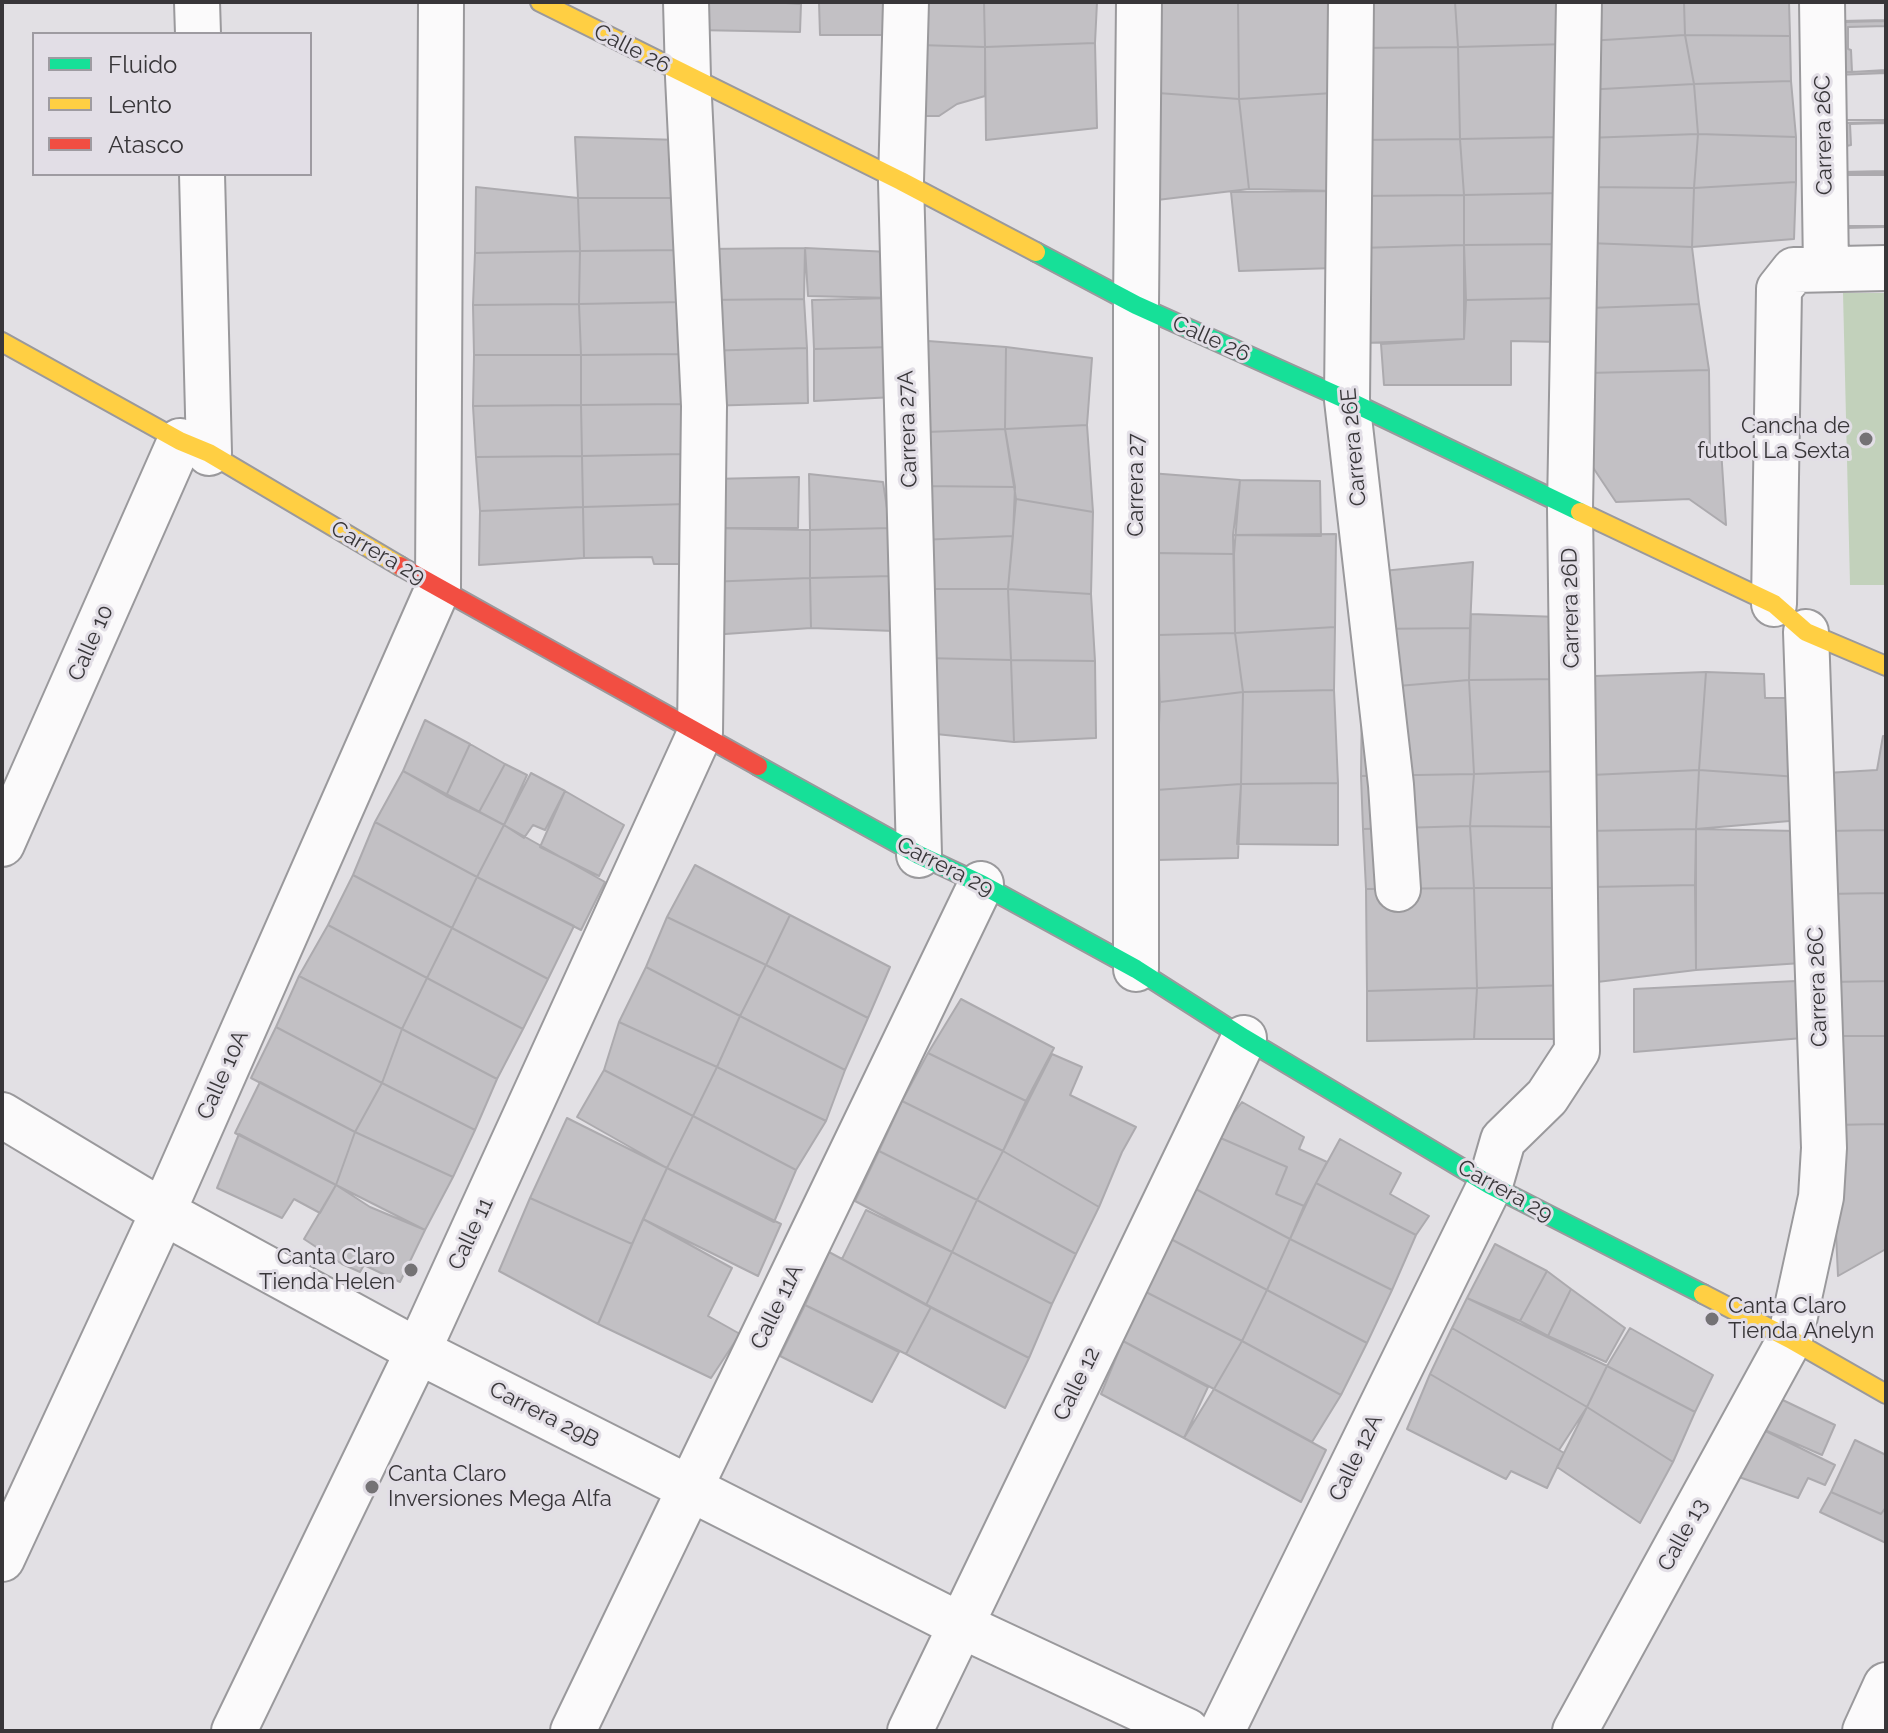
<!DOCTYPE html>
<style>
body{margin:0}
#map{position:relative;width:1888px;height:1733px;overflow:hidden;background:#e2e0e4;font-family:Raleway,sans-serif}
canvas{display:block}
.frame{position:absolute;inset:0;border:4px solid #383639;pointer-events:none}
.legend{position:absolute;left:32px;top:32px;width:280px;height:144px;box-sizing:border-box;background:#e2dee6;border:2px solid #9e9ba1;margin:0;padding:10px 14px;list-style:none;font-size:24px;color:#383639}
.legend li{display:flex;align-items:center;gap:16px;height:40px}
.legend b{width:40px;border:2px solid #9e9ba1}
</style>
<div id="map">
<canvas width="1888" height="1733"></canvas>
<div class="frame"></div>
<ul class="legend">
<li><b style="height:10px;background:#16e098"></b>Fluido</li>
<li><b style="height:10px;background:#ffcf43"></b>Lento</li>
<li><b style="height:10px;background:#f24e42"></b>Atasco</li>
</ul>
</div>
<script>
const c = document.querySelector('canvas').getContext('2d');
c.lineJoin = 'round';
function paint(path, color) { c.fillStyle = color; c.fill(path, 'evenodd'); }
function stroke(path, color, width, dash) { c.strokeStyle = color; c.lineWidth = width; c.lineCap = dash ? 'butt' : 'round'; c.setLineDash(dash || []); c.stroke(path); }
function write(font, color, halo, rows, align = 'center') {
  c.font = font + ' Raleway,sans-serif'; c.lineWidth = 6; c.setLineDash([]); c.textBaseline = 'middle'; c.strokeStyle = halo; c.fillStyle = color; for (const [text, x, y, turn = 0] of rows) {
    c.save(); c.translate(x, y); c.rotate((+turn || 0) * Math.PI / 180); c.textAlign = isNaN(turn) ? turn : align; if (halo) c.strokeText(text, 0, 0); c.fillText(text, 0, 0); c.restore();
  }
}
const green = new Path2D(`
 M1843 293H1886V585H1850Z`);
const building = new Path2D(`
 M697 2H771L801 4 800 32 695 30Z
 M819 2H904V35H820Z
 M918 2H984L985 47 919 45Z
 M984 2H1097L1095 43 985 47Z
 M1156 2H1238L1239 99 1158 93Z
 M1238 2H1335L1333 93 1239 99Z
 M1361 2H1455L1458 47 1359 48Z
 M1455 2H1568V44L1458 47Z
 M1589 2H1684L1685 35 1588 41Z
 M1684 2H1789L1790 36 1685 35Z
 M1841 2H1886V20L1841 21Z
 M1843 2H1886V21L1845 22Z
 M1886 21V71L1840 72V22Z
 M1886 26V70L1852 72 1851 50 1848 49V27Z
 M1685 35 1790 36 1791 81 1694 84Z
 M1685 35 1694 84 1584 90 1588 41Z
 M1095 43 1097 128 986 140 985 47Z
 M1568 44 1561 137 1460 139 1458 47Z
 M919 45 985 47V96L957 104 939 116H912Z
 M1458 47 1460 139 1358 140 1359 48Z
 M1886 71V120H1842L1840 72Z
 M1886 73V120H1837L1836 75Z
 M1791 81 1796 137 1698 134 1694 84Z
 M1694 84 1698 134 1586 138 1584 90Z
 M1158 93 1239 99 1249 189 1157 200Z
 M1333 93 1337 191 1249 189 1239 99Z
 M1886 122V173L1842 174 1841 123Z
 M1886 123V171L1842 172V147L1851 145 1850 124Z
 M1698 134 1796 137V182L1694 188Z
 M1698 134 1694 188 1586 187V138Z
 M575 137 680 140 683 198H578Z
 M1561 137 1563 193 1464 195 1460 139Z
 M1460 139 1464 195 1357 196 1358 140Z
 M1886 173V226H1847L1842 174Z
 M1842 175H1886V227L1845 228Z
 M1796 182 1794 239 1692 247 1694 188Z
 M476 187 578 198 580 251 475 253Z
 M1586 187 1694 188 1692 247 1588 243Z
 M1337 191 1335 268 1239 271 1231 192Z
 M1563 193 1566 244 1464 245V195Z
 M1464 195V245L1359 248 1357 196Z
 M578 198H683V250L580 251Z
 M1588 243 1692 247 1699 304 1589 308Z
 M1566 244 1561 298 1466 300 1464 245Z
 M1464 245V339L1365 343 1359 248Z
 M805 248 890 252 893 298 808 296Z
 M805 248 804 299 704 300V249Z
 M683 250V302L579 304 580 251Z
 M580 251 579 304 473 305 475 253Z
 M893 298 894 347 814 349 812 300Z
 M1561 298 1559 342 1511 341V385H1384L1381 344 1464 339 1466 300Z
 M804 299 807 348 701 351 704 300Z
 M683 302V354L581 355 579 304Z
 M579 304 581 355H474L473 305Z
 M1699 304 1709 370 1588 373 1589 308Z
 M928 341 1006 347 1005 429 927 432Z
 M894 347 895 397 814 401V349Z
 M1006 347 1092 358 1087 425 1005 429Z
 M807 348 808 403 704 406 701 351Z
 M683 354 682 404 581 405V355Z
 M474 355H581V405L473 406Z
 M1709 370 1710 451 1721 449 1726 525 1689 499 1616 502 1592 466 1588 373Z
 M682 404 685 454 582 456 581 405Z
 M581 405 582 456 476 457 473 406Z
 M1087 425 1093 512 1016 499 1005 429Z
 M1005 429 1015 487 922 486 927 432Z
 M685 454 687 504 583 507 582 456Z
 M582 456 583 507 480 511 476 457Z
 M1150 473 1240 480 1234 554 1147 553Z
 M809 474 883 482 890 528 810 530Z
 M799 477 798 528H709L711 479Z
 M1240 480 1320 481 1321 536 1233 535Z
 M922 486 1015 487 1013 536 919 540Z
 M1016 499 1093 512 1091 594 1008 589Z
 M687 504V564H654L652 557 584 558 583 507Z
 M583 507 584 558 479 565 480 511Z
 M709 528 810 530V578L707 582Z
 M890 528 892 576 810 578V530Z
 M1336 534 1335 627 1235 633 1233 535Z
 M1013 536 1008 589H924L919 540Z
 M1158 553 1234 554 1235 633 1158 635Z
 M1473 562 1470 628 1369 629 1363 573Z
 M892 576 894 631 811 628 810 578Z
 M810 578 811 628 711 635 707 582Z
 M924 589H1008L1011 660 925 658Z
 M1008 589 1091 594 1095 661 1011 660Z
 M1471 614 1559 617 1562 679 1469 680Z
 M1335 627 1334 690 1243 692 1235 633Z
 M1470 628 1469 680 1362 689 1369 629Z
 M1235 633 1243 692 1160 702 1158 635Z
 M925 658 1011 660 1014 742 926 733Z
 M1011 660 1095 661 1096 738 1014 742Z
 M1706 672 1764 674 1765 698H1800L1798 777 1699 770Z
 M1706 672 1699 770 1591 775 1595 676Z
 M1562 679V771L1474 774 1469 680Z
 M1469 680 1474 774 1361 776 1362 689Z
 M1334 690 1338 783 1241 784 1243 692Z
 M1243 692 1241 784 1156 790 1160 702Z
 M425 720 470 744 446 796 403 771Z
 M1883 736H1886V830L1825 831 1826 773 1877 770Z
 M470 744 505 764 479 812 446 796Z
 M505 764 527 775 504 825 479 812Z
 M1699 770 1798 777 1813 819 1696 829Z
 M1699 770 1696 829 1586 831 1591 775Z
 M403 771 504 825 477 877 375 822Z
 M1562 771 1564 827 1470 826 1474 774Z
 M531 773 565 791 545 830 533 825 524 838 504 825Z
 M1474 774 1470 826 1363 829 1361 776Z
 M1338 783V845L1237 844 1241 784Z
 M1241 784 1238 858 1157 860 1156 790Z
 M565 791 624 825 599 876 540 847Z
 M375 822 477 877 452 928 353 875Z
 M504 825 605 882 581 930 477 877Z
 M1470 826 1564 827 1565 888H1474Z
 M1470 826 1474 888 1366 889 1363 829Z
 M1696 829 1797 831 1802 963 1696 970Z
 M1696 829 1695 885 1592 887 1586 831Z
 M1886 830V893L1825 894V831Z
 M695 865 790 915 766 965 667 917Z
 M353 875 452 928 427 978 328 925Z
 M477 877 574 926 548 979 452 928Z
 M1695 885 1696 970 1589 983 1592 887Z
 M1474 888H1565L1569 985 1477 988Z
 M1474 888 1477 988 1367 991 1366 889Z
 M1886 893V981L1832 982 1825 894Z
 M790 915 890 967 868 1018 766 965Z
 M667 917 766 965 740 1016 646 967Z
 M328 925 427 978 402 1029 299 976Z
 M452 928 548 979 523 1029 427 978Z
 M766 965 868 1018 845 1070 740 1016Z
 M646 967 740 1016 717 1067 619 1022Z
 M299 976 402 1029 382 1083 276 1027Z
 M427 978 523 1029 497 1079 402 1029Z
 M1796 981 1803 1038 1634 1052V989Z
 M1886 981V1036H1830L1832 982Z
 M1569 985 1567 1039H1474L1477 988Z
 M1477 988 1474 1039 1367 1041V991Z
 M961 999 1054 1048 1026 1101 928 1053Z
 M740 1016 845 1070 826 1121 717 1067Z
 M619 1022 717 1067 693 1116 604 1070Z
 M276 1027 382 1083 355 1132 251 1078Z
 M402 1029 497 1079 475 1130 382 1083Z
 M1830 1036H1886V1124L1831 1125Z
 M928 1053 1026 1101 1003 1151 902 1101Z
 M1052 1054 1082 1067 1070 1095 1136 1127 1122 1152 1099 1207 1003 1151Z
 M717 1067 826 1121 796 1170 693 1116Z
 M604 1070 693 1116 667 1168 577 1117Z
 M260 1082 355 1132 336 1185 235 1133Z
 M382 1083 475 1130 453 1177 355 1132Z
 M902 1101 1003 1151 977 1200 879 1151Z
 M1242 1102 1304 1137 1299 1149 1327 1162 1304 1206 1276 1194 1287 1167 1216 1136Z
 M693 1116 796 1170 774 1222 667 1168Z
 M567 1118 667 1168 632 1244 530 1198Z
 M1886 1124V1249L1838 1276 1831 1125Z
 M355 1132 453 1177 425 1230 336 1185Z
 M239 1134 336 1185 320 1213 294 1199 282 1218 217 1188Z
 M1216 1136 1287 1167 1276 1194 1304 1206 1290 1239 1192 1187Z
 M1340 1139 1401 1173 1390 1194 1429 1216 1416 1235 1316 1183Z
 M879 1151 977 1200 952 1252 855 1201Z
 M1003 1151 1099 1207 1076 1254 977 1200Z
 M667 1168 781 1224 758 1276 643 1219Z
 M1316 1183 1416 1235 1392 1290 1290 1239Z
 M336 1185 370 1207 425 1230 400 1282 364 1265 360 1272 342 1264 304 1239Z
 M1192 1187 1290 1239 1267 1290 1169 1238Z
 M530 1198 632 1244 598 1324 499 1271Z
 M977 1200 1076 1254 1052 1304 952 1252Z
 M866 1210 952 1252 926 1305 842 1259Z
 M643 1219 732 1268 708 1316 740 1334 711 1378 598 1324Z
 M1169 1238 1267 1290 1242 1341 1144 1291Z
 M1290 1239 1392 1290 1367 1343 1267 1290Z
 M1495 1244 1547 1271 1520 1321 1467 1298Z
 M829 1252 931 1307 906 1354 805 1305Z
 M952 1252 1052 1304 1029 1358 926 1305Z
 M1547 1271 1571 1289 1548 1336 1520 1321Z
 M1571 1289 1625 1328 1606 1362 1548 1336Z
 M1267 1290 1367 1343 1341 1395 1242 1341Z
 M1144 1291 1242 1341 1214 1389 1123 1341Z
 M1467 1298 1607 1366 1587 1407 1452 1328Z
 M805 1305 899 1352 872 1402 780 1356Z
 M931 1307 1029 1358 1005 1408 906 1354Z
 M1452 1328 1587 1407 1559 1450 1430 1374Z
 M1630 1328 1713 1375 1695 1412 1607 1366Z
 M1123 1341 1208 1387 1184 1438 1101 1394Z
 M1242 1341 1341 1395 1312 1442 1214 1389Z
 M1607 1366 1695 1412 1673 1462 1587 1407Z
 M1430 1374 1564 1453 1547 1488 1511 1471 1506 1479 1407 1429Z
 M1214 1389 1326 1450 1301 1502 1184 1438Z
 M1766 1392 1835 1425 1822 1455 1749 1423Z
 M1587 1407 1673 1462 1640 1523 1557 1467Z
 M1749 1423 1835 1465 1825 1485 1808 1478 1798 1498 1725 1472Z
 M1855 1440 1886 1455V1507L1881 1514 1831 1492Z
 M1831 1492 1881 1514 1886 1507V1543L1820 1512Z`);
const street = new Path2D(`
 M197 2 198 34
 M906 2 901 181 919 855
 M1351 2 1347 400 1391 785 1398 889
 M1822 2 1826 268
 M202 174 209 453
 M1774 604 1779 289 1794 270 1886 268
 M2 844 180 441
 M1136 969V305L1139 2
 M2 1115 163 1212 418 1351 960 1625 1187 1731
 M2 1559 163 1212 438 588 441 2
 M234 1731 418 1351 700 733 704 406 688 77 686 2
 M573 1731 981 884
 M910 1731 1244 1038
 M1222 1731 1490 1185 1503 1140 1547 1097 1577 1051 1570 508 1579 2
 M1575 1731 1790 1339 1821 1197 1824 1148 1806 632
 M1865 1731 1886 1685`);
const fast = new Path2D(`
 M1036 252 1136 305 1347 400 1580 512
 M758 766 919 855 981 884 1136 969 1244 1038 1490 1185 1703 1294`);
const slow = new Path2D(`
 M540 2 901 181 1036 252
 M2 342 180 441 209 453 400 566
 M1580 512 1774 604 1806 632 1886 666
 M1703 1294 1790 1339 1886 1394`);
const jam = new Path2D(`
 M400 566 758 766`);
const markers = [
 [1866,439,8,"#747275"],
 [411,1270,8,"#747275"],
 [1712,1319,8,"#747275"],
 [372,1487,8,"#747275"]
];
const streetNames = [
 ["Calle 26",632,49,27],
 ["Carrera 26C",1824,135,-91],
 ["Calle 26",1211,339,24],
 ["Carrera 27A",908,429,-92],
 ["Carrera 26E",1354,447,-95],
 ["Carrera 27",1136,485,-90],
 ["Carrera 29",378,553,30],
 ["Carrera 26D",1571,608,-91],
 ["Calle 10",91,643,-66],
 ["Carrera 29",945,867,27],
 ["Carrera 26C",1818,987,-92],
 ["Calle 10A",223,1075,-66],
 ["Carrera 29",1505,1191,29],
 ["Calle 11",471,1234,-65],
 ["Calle 11A",777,1307,-64],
 ["Calle 12",1077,1384,-64],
 ["Carrera 29B",544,1415,27],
 ["Calle 12A",1356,1458,-64],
 ["Calle 13",1683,1535,-61]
];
const poiNames = [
 ["Cancha de",1850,426],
 ["futbol La Sexta",1850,451],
 ["Canta Claro",395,1257],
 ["Tienda Helen",395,1282],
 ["Canta Claro",1728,1306,"left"],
 ["Tienda Anelyn",1728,1331,"left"],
 ["Canta Claro",388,1474,"left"],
 ["Inversiones Mega Alfa",388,1499,"left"]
];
paint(green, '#c2d1bb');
paint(building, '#c2c0c4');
stroke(building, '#acaaae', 2);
stroke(street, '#9a999c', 48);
stroke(fast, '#9a999c', 22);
stroke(slow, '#9a999c', 22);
stroke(jam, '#9a999c', 22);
stroke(street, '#fbfafb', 44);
stroke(fast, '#16e098', 18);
stroke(slow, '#ffcf43', 18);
stroke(jam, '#f24e42', 18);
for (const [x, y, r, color] of markers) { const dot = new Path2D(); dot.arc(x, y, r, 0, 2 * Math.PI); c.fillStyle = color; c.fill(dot); stroke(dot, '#e2dee6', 3); }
write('22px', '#383639', '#e2dee6', streetNames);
write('22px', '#383639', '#e2dee6', poiNames, 'right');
</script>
